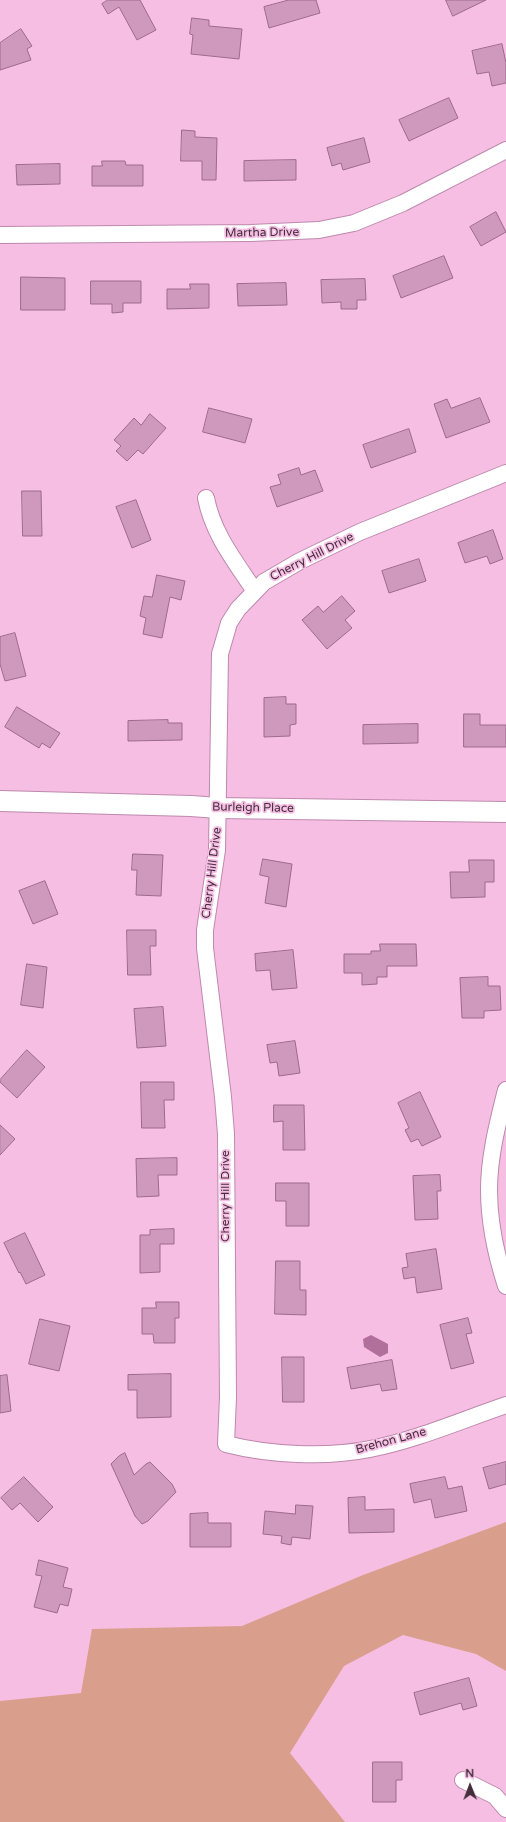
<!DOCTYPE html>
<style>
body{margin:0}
#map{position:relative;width:506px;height:1822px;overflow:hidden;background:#f6bee3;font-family:"Varela Round",sans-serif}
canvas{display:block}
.north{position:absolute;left:450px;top:1766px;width:40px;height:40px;-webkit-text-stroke:3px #f6bee3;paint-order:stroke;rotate:359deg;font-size:11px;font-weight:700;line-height:16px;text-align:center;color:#442e3d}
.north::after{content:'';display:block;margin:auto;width:14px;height:18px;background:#442e3d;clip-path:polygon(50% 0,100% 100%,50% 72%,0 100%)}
</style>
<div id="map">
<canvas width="506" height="1822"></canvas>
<div class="north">N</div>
</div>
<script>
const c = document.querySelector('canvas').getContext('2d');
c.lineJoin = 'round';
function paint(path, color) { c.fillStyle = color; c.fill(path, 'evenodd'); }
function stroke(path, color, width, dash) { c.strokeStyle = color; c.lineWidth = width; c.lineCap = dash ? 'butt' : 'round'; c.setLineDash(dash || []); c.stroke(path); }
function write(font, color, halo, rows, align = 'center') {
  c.font = font + ' "Varela Round",sans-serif'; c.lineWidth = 3.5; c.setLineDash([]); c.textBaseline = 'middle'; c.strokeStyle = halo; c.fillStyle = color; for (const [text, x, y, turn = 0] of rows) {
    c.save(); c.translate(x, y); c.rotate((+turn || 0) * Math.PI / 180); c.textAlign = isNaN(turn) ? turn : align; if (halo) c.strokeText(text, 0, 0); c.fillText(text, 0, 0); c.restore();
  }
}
const green = new Path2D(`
 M506 1522V1671L476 1654 403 1635 344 1666 290 1753 345 1822H0V1701L81 1693 92 1629 242 1626 363 1575Z`);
const water = new Path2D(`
 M371 1335 388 1344V1353L380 1357 364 1347 363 1339Z`);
const building = new Path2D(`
 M108 0H140L156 30 137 40 119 7 108 14 102 4Z
 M289 0H316L320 13 269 28 264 7Z
 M446 0H486L453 16Z
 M192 18 209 20V26L242 29 239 59 191 54 193 35 190 34Z
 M21 29 32 46 27 49 31 60 0 70V43Z
 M502 44 506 63V83L492 86 489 72 477 74 472 51Z
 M449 98 458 118 409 141 399 120Z
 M182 130 195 131V137L217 138 216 180H202V161H181Z
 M364 138 370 162 343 170 341 163 332 166 327 148Z
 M296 160V180L244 181V161Z
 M102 161H125L126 165H143V186H92V166H102Z
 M60 164V184L17 185 16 165Z
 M496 212 506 232 481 246 470 227Z
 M444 256 453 278 401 298 393 276Z
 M21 277 65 278V310H21Z
 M365 279 366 300H357V309H341V302L322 303 321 280Z
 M91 281H141V303H123V312L112 313V304H91Z
 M286 283 287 305 238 306 237 284Z
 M190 284H209V308L167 309V289H190Z
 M480 398 490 422 446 438 434 404 447 399 451 408Z
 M209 408 252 419 245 443 203 432Z
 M150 414 166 428 143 454 138 450 127 461 116 451 121 446 114 440 134 418 141 425Z
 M409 429 416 452 371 468 363 445Z
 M299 468 301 475 315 470 323 491 277 507 270 487 281 484 278 475Z
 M22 491H41L42 536H23Z
 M136 500 151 540 132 548 116 507Z
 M493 530 503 559 490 564 487 556 465 563 458 543Z
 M419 559 426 581 389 593 382 571Z
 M157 575 185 581 181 600 170 597 162 638 143 634 146 618 140 616 144 596 152 597Z
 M342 596 355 611 345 620 352 628 327 649 302 620 318 606 323 612Z
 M15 633 26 676 5 681 0 664V637Z
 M286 697V704H296V724L290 725V736L264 737V698Z
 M17 707 60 733 50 748 42 743 39 748 5 727Z
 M464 714H480V725H506V747H464Z
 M168 720V723H182V740L128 741V721Z
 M418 724V743L363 744V725Z
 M133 854 163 855 161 896 136 895 137 870H132Z
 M263 859 292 864 286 907 265 903 269 877 260 875Z
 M469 860H494V882H485V897L451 898 450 872H469Z
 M45 881 58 914 33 924 19 891Z
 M127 930H156V946H150L151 975H128Z
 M380 944H416L417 966H387V977H377V984L362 985V973H344V954H371V951H380Z
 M293 950 297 988 272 990 270 970 256 971 255 954Z
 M27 964 47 967 43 1008 21 1005Z
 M488 977V986H500L501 1010 484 1011V1018H462L460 978Z
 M163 1007 166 1046 137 1048 134 1009Z
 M295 1041 300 1073 279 1076 277 1062 270 1063 267 1045Z
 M27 1050 45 1067 17 1098 0 1082V1080Z
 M141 1082H174V1100H164L165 1128H142Z
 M420 1092 441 1137 422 1146 418 1139 411 1142 405 1130 409 1128 398 1103Z
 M274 1105H304L305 1150H283V1121L274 1122Z
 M0 1125 15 1139 0 1155Z
 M177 1158V1175H158L159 1196 137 1197 136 1159Z
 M440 1175 441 1191H437L438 1219 415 1220 413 1176Z
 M276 1183H309V1226H286V1201H276Z
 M174 1229V1244H160V1272L140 1273V1235H150V1230Z
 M25 1233 45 1275 26 1284 20 1272 19 1273 4 1243Z
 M436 1249 442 1289 417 1293 415 1277 404 1279 402 1268 408 1267 406 1254Z
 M276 1261H300V1290H306V1315L275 1314Z
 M156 1302H179V1318H175V1343H154L153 1334H142V1308H156Z
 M468 1318 472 1333 466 1334 474 1363 451 1369 440 1325Z
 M40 1319 70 1326 59 1371 29 1364Z
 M282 1357H304V1402H283Z
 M392 1360 397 1389 382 1391 380 1384 351 1389 347 1368Z
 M171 1374V1417L137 1418V1390H128V1375Z
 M7 1375 11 1411 0 1413V1376Z
 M125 1453 134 1475 146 1464 150 1462 172 1484 176 1492 148 1521 142 1524 135 1516 111 1464 119 1456Z
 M506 1462V1484L489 1489 483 1468Z
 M24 1477 53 1507 38 1522 20 1503 12 1510 1 1498Z
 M445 1477 448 1489 462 1486 467 1511 435 1518 431 1499 414 1503 410 1484Z
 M365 1497V1510L394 1509V1532L349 1533 348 1498Z
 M296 1505 313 1506 310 1539 292 1537 291 1545 281 1543 282 1536 263 1534 265 1511 295 1514Z
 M208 1513V1523H231V1547H190V1514Z
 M39 1560 68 1568 63 1587 72 1589 68 1606 60 1604 57 1613 34 1607 42 1576 36 1575Z
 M469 1678 477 1706 463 1710 461 1703 420 1715 414 1693Z
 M373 1762H402V1780H396V1802H373Z`);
const minor = new Path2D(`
 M0 235 251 233 319 230 354 223 403 203 506 150
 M506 473 360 532 300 561 264 582 238 609 229 623 220 654 217 850 205 930V948L223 1097 226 1134 228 1397 226 1444C269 1455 326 1458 370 1449 416 1440 462 1420 506 1405
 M206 498C213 534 235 561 254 590
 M506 1090C498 1122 489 1156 489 1190 489 1223 496 1255 506 1286
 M463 1780 495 1796 506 1809`);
const tertiary = new Path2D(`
 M0 801 191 806 218 808 506 812`);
const streetNames = [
 ["Martha Drive",262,233,-1],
 ["Cherry Hill Drive",312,557,-27],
 ["Burleigh Place",253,808,1],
 ["Cherry Hill Drive",212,873,-83],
 ["Cherry Hill Drive",226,1196,-90],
 ["Brehon Lane",391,1441,-15]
];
paint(green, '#d99f8c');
paint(water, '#b16f9c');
paint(building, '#ce99bd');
stroke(building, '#9c6a8c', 1);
stroke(minor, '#bd89ac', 18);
stroke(tertiary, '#bd89ac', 22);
stroke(minor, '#fff', 16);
stroke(tertiary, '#fff', 20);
write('12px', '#442e3d', '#f6bee3', streetNames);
</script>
